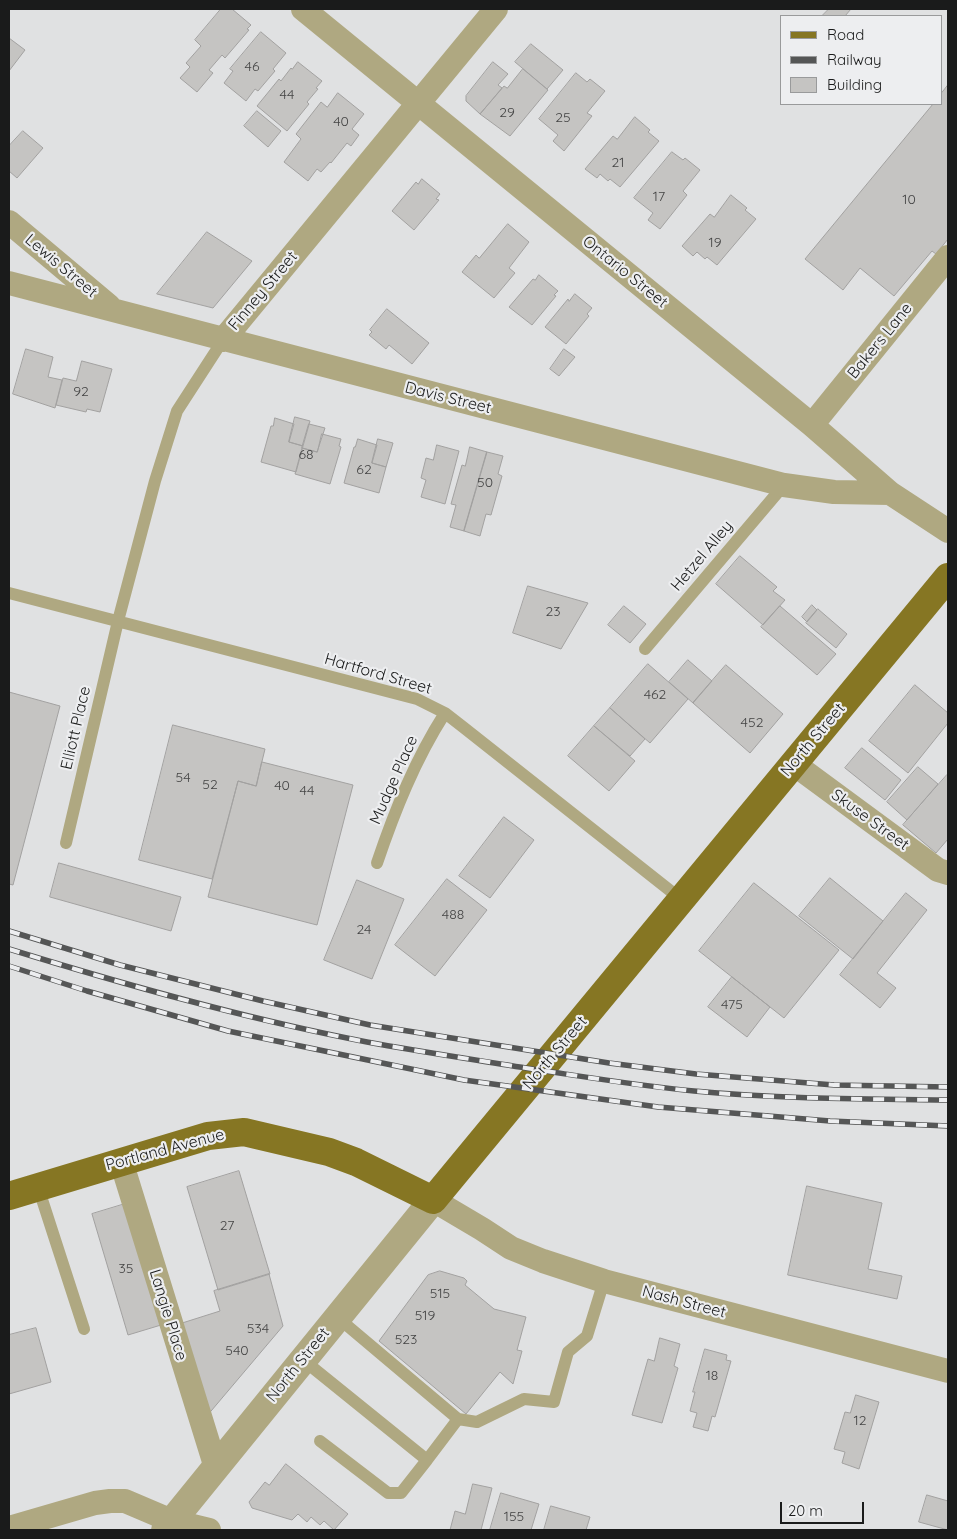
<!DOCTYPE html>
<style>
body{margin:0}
#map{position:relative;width:957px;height:1539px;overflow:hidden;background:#e0e1e2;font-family:Quicksand,sans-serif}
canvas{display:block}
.frame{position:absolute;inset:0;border:10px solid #1a1b1b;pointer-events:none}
.legend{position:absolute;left:780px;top:15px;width:162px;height:90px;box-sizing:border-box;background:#edeef0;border:1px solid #999a9b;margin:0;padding:6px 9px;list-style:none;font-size:15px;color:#1a1b1b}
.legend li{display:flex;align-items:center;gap:10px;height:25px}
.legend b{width:25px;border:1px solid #999a9b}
.scale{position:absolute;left:780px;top:1502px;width:84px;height:22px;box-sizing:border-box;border:2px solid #1a1b1b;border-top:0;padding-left:6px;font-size:15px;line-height:18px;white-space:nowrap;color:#1a1b1b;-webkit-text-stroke:4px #edeef0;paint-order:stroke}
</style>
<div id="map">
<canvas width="957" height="1539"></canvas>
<div class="frame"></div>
<ul class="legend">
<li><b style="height:6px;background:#867623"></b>Road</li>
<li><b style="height:6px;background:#555656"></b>Railway</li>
<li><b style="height:14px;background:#c5c4c2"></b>Building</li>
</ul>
<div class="scale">20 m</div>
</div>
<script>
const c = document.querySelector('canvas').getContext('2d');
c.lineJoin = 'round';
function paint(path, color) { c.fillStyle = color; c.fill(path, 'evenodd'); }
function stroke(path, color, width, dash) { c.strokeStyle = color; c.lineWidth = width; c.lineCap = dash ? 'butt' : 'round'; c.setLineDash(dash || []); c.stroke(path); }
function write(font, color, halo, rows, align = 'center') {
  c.font = font + ' Quicksand,sans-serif'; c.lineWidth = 4.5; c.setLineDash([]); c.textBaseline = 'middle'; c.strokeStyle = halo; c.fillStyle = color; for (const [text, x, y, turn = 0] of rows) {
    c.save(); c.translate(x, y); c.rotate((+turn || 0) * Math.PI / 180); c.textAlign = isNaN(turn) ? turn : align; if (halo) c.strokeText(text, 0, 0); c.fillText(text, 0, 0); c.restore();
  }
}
const building = new Path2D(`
 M221 9H232L251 25 247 29 249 30 225 58 222 55 209 70 213 73 197 92 180 78 190 67 186 63 201 46 195 40Z
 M829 9H851L845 16H822Z
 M261 32 286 53 273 69 275 71 258 91 255 89 246 101 224 83 233 71 230 69Z
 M9 38 25 50 9 71Z
 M531 44 563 70 547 89 515 62Z
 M298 62 322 81 316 88 318 89 307 102 309 104 287 131 257 106 279 79 281 81 291 68 292 69Z
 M493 62 508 74 498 85 502 88 480 114 466 101V96Z
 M523 69 548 90 510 136 480 114 504 86 507 88Z
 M576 73 587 82 590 79 605 91 587 113 592 116 564 151 553 141 558 135 539 119Z
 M948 85V239L936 254 932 251 894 296 860 268 843 290 805 259 933 104H941V94Z
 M338 93 364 114 352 129 359 135 351 146 347 143 331 163 330 162 321 172 317 169 308 181 284 162 301 139 296 134 321 102 327 107Z
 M257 111 281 131 268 147 244 126Z
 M635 117 650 130 648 132 659 141 620 187 610 179 608 181 600 174 597 178 585 169 613 136 617 139Z
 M23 131 43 148 17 178 9 171V146Z
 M672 152 683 160 685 158 700 170 683 191 687 195 660 229 648 220 653 213 634 198Z
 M422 179 440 194 436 199 439 200 414 230 392 211 416 182 418 184Z
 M731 195 747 208 745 210 756 219 717 265 707 257 705 259 697 252 693 256 682 246 710 214 714 217Z
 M508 224 529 242 509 268 515 273 494 298 462 272 476 255 479 258Z
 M207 232 252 261 213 308 157 294Z
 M539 275 558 291 554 295 556 296 532 325 509 307 533 279 535 280Z
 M575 294 592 308 587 314 589 316 566 344 545 327 568 299 569 301Z
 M387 309 429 343 412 364 389 345 386 349 369 335 372 332 370 330Z
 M26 349 53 357 48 377 62 380 55 408 13 394Z
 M564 349 575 357 559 376 550 369Z
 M82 361 112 369 100 412 87 409 86 412 56 405 63 378 76 381Z
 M295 417 310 421 303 446 289 442Z
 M275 418 294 424 289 442 303 446 296 472 261 462 271 426H273Z
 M309 424 325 428 317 452 302 448Z
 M322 434 341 439 339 446 341 447 330 484 295 474 302 448 317 452Z
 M358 439 377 445 372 463 386 467 379 493 344 483 354 447H355Z
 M378 439 393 443 386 467 372 463Z
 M437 445 459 451 445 504 421 497 426 480 421 478 426 458 433 460Z
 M470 447 487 452 464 531 450 527 456 505 451 504 462 465 465 466Z
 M487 452 503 456 498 474 502 476 491 515 486 514 480 536 464 531Z
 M740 556 777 587 773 591 785 600 763 625 716 584Z
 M528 586 588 603 561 649 513 633Z
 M812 605 817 610 807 622 802 617Z
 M624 606 646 624 630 643 608 625Z
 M780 606 836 654 817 675 761 627Z
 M818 609 847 634 836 648 806 623Z
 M688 660 712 681 693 703 669 682Z
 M648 664 688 699 650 743 610 708Z
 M726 665 783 714 750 753 693 703Z
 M915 685 948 713V723L908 773 869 741Z
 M9 692 60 706 13 885 9 884Z
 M610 708 645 739 630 756 594 726Z
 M173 725 265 749 256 786 238 781 212 879 139 860Z
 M594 726 635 761 609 791 568 756Z
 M862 748 901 780 885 800 845 768Z
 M262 762 353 785 317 925 208 897 238 781 256 786Z
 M918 767 938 784 907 820 887 802Z
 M947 775 948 776V839L936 853 903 825Z
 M504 817 534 840 490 898 459 876Z
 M59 863 181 897 171 931 50 897Z
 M830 878 883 921 853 959 799 916Z
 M447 879 487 910 435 976 395 945Z
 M357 880 404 899 372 979 324 960Z
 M754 883 839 950 784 1018 699 951Z
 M906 893 927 910 877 973 896 988 880 1008 840 975Z
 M732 977 770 1007 747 1037 708 1007Z
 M239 1171 270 1274 218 1290 187 1187Z
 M807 1186 882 1203 868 1269 902 1276 897 1299 788 1275Z
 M125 1204 161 1325 128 1335 92 1214Z
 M440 1271 464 1278 467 1281 465 1285 494 1309 526 1317 517 1350 522 1351 513 1384 500 1372 466 1414 379 1341 428 1275Z
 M269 1274 283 1326 206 1417 179 1324 220 1311 214 1291Z
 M36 1328 51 1382 9 1394V1335Z
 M660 1338 680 1344 674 1366 678 1368 662 1423 632 1415 648 1359 654 1361Z
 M705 1349 727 1355 726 1360 731 1361 715 1417 712 1416 708 1431 693 1427 697 1413 690 1411 695 1392H693Z
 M856 1395 879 1402 859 1469 842 1463 845 1452 834 1449 845 1412 850 1413Z
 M286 1464 348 1514 334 1530 324 1521 320 1525 311 1517 307 1522 298 1514 292 1520 252 1508 249 1502 265 1482 269 1485Z
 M473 1484 492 1488 481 1530H450L455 1511 465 1514Z
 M501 1493 539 1504 531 1530H490Z
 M927 1495 948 1501V1530L919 1522Z
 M551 1506 590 1517 586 1530H544Z`);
const service = new Path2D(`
 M9 593 417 699 445 713 463 727 682 900
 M645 649 784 485
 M66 843 118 621 155 481 177 411 223 340
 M377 863C395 810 415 760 445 713
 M38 1187 84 1329
 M337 1317 458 1419
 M302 1359 427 1460 401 1493H388L320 1441
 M427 1460 458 1419 477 1422 524 1399 554 1402 568 1352 587 1336 604 1281`);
const minor = new Path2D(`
 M303 9 812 425 890 493 948 531
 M9 222 109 306
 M9 283 784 485 834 492 890 493
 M223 340 496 9
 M812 425 948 257
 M794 764 938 870 948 873
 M121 1161 216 1468
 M433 1200 482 1229 511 1248 543 1261 604 1281 948 1371
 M9 1528 95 1503 110 1501H125L172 1521 209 1530`);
const tertiary = new Path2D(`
 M165 1530 433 1200`);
const primary = new Path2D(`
 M9 1196 208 1136 244 1132 329 1152 356 1162 433 1200 948 577`);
const rail = new Path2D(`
 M9 931 120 965 263 1001 370 1025 609 1063 696 1074 834 1085 948 1087
 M9 949C126 985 246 1019 367 1042 422 1052 477 1060 532 1069 586 1077 640 1086 694 1091 779 1099 864 1099 948 1100
 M9 966 87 991 228 1031 464 1080 658 1107 830 1121 948 1126`);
const numberNames = [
 ["46",252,67],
 ["44",287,95],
 ["29",507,113],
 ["25",563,118],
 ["40",341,122],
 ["21",618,163],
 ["17",659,197],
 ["10",909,200],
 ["19",715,243],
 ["92",81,392],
 ["68",306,455],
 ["62",364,470],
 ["50",485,483],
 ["23",553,612],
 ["462",655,695],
 ["452",752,723],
 ["54",183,778],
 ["52",210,785],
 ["40",282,786],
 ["44",307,791],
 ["488",453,915],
 ["24",364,930],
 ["475",732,1005],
 ["27",227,1226],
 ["35",126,1269],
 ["515",440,1294],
 ["519",425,1316],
 ["534",258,1329],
 ["523",406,1340],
 ["540",237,1351],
 ["18",712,1376],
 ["12",860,1421],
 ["155",514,1517]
];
const streetNames = [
 ["Lewis Street",61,266,40],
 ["Ontario Street",625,272,39],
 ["Finney Street",263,291,-50],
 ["Bakers Lane",880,341,-51],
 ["Davis Street",448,398,14],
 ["Hetzel Alley",702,556,-50],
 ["Hartford Street",378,674,16],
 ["Elliott Place",76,728,-77],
 ["North Street",813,740,-50],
 ["Mudge Place",394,780,-66],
 ["Skuse Street",870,820,36],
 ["North Street",555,1053,-50],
 ["Portland Avenue",165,1150,-15],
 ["Nash Street",684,1302,15],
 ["Langie Place",168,1315,73],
 ["North Street",298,1365,-51]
];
paint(building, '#c5c4c2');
stroke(building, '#a2a1a0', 1);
stroke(service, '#afa881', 12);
stroke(minor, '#afa881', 24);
stroke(tertiary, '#afa881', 28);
stroke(primary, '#867623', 28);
stroke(rail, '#555656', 5.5);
stroke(rail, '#edeef0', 4, [11]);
write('14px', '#454545', null, numberNames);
write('16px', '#1a1b1b', '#edeef0', streetNames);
</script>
